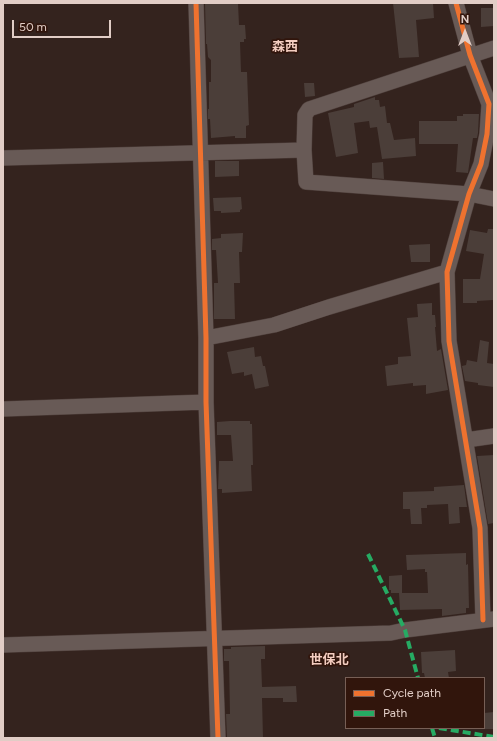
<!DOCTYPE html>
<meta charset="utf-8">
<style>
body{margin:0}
#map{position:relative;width:497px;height:741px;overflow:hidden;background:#34231e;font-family:Figtree,sans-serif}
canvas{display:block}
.frame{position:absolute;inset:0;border:4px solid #e1cdc6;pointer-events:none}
.legend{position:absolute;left:345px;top:677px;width:140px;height:52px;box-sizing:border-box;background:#31150c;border:1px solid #775f56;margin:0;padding:5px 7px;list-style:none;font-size:12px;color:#e1cdc6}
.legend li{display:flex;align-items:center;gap:8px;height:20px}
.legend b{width:20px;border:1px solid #775f56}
.north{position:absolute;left:445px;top:12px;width:40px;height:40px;-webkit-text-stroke:3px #31150c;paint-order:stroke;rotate:0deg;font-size:11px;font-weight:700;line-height:16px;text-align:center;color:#e1cdc6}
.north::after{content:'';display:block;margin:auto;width:14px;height:18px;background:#e1cdc6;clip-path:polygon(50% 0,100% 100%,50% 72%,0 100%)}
.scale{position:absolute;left:12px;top:20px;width:99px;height:18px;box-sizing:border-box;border:2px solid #e1cdc6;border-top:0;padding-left:5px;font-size:12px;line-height:14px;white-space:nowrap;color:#e1cdc6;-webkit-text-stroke:3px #31150c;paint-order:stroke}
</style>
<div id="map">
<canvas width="497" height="741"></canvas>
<div class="frame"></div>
<ul class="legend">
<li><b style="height:5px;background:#ef722f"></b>Cycle path</li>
<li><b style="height:5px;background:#26ab63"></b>Path</li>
</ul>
<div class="north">N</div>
<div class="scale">50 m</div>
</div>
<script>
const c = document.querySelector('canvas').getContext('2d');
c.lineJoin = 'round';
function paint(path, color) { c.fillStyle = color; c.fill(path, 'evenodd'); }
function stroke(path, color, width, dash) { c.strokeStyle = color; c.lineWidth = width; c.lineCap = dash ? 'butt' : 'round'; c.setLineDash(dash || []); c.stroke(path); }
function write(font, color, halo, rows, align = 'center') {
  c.font = font + ' Figtree,"Noto Sans JP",sans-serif'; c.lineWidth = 3.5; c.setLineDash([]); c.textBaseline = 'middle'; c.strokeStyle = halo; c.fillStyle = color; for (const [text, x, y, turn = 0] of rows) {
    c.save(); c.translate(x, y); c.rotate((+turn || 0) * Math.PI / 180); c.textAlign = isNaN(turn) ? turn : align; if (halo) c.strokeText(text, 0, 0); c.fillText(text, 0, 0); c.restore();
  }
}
const building = new Path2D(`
 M205 3H238L239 25H245L246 39H244V42H240L241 72H247L249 125 246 126V138H235V136L211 138 210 119H208V109H209V82H211V60L208 57 207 44H206Z
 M393 3H433L434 18 416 20 419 57 399 58Z
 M481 8H494V26L481 27Z
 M304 83H314L315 96 305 97Z
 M375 97V100H379L380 107 385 106 387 123H390L394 140 415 138 416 156 382 159 377 127 370 128 369 121 354 123 358 153 336 157 328 113 354 107V104Z
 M463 114H479L478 133 477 138H473L468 173 456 172 458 144H419V121H457V116H463Z
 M215 161H239V176L215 177Z
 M383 162 384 179 372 178V163Z
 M241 197 242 209 240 210V212L221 213V211H214L213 198Z
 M488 229H494L493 300 477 301V303H463V279H480L484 254 466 251 470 230 487 233Z
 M243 233 242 252H239L240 283H234L235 319H214V283H218L216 250H212V239L221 238V234Z
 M430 244V262H411L409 245Z
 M432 303V315H435L436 327H435L437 351 441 349 448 390 426 394V385L413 386V383L387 386 385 366 398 364V357L411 356 407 318 418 317 417 304Z
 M480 340 489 342 487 363 494 364V387L478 385V383L465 381 462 366 466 365 467 360 477 362Z
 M254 347 255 357 261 356 263 366H265L269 386 255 389 252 374 244 376V372L232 374 227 352Z
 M230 421H250V424H252L253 465H251L252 491 222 493V489H218L219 461H233L231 435H217V422Z
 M494 455V523L488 524 477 456Z
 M464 485 467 507H459L460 523 449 524 448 504 427 505V508H421L422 524H411L410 509H403V492L434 491V487Z
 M466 553V565L468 564 469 608H466V613L442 616V609L400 610 399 593H428L427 572H425V569L407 570 406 555Z
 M402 575V593H391V590H389V576Z
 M265 646V659H261L262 687 296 686 297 702H283V698H262L263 738H227L226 714H230L229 661H224V649H231V647Z
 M455 650 456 671 448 672 449 678H425L424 673H422L421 652Z
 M494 712V729H484V713Z`);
const street = new Path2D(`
 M196 3 206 338V402L218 738
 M456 3 470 55 489 104 487 134 481 164 469 194 447 272 449 341 480 528 483 620
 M494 48 309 109 305 115 304 150 306 182 469 194 494 199
 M3 158 304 150
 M206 338 274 325 329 307 447 272
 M3 409 206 402
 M466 440 494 436
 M3 645 391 633 405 630 494 619`);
const quiet = new Path2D(`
 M368 554 405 630 418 678
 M432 728 435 738
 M439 728 494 737`);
const cycleway = new Path2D(`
 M196 3 206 338V402L218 738
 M456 3 470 55 489 104 487 134 481 164 469 194 447 272 449 341 480 528 483 620`);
const quarterNames = [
 ["森西",285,47],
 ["世保北",329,660]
];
paint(building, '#4b3e39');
stroke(street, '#4e3f3b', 16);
stroke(street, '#685a56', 15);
stroke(quiet, '#26ab63', 4, [8, 4]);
stroke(cycleway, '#ef722f', 5);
write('bold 13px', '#f3ccbf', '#31150c', quarterNames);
</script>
